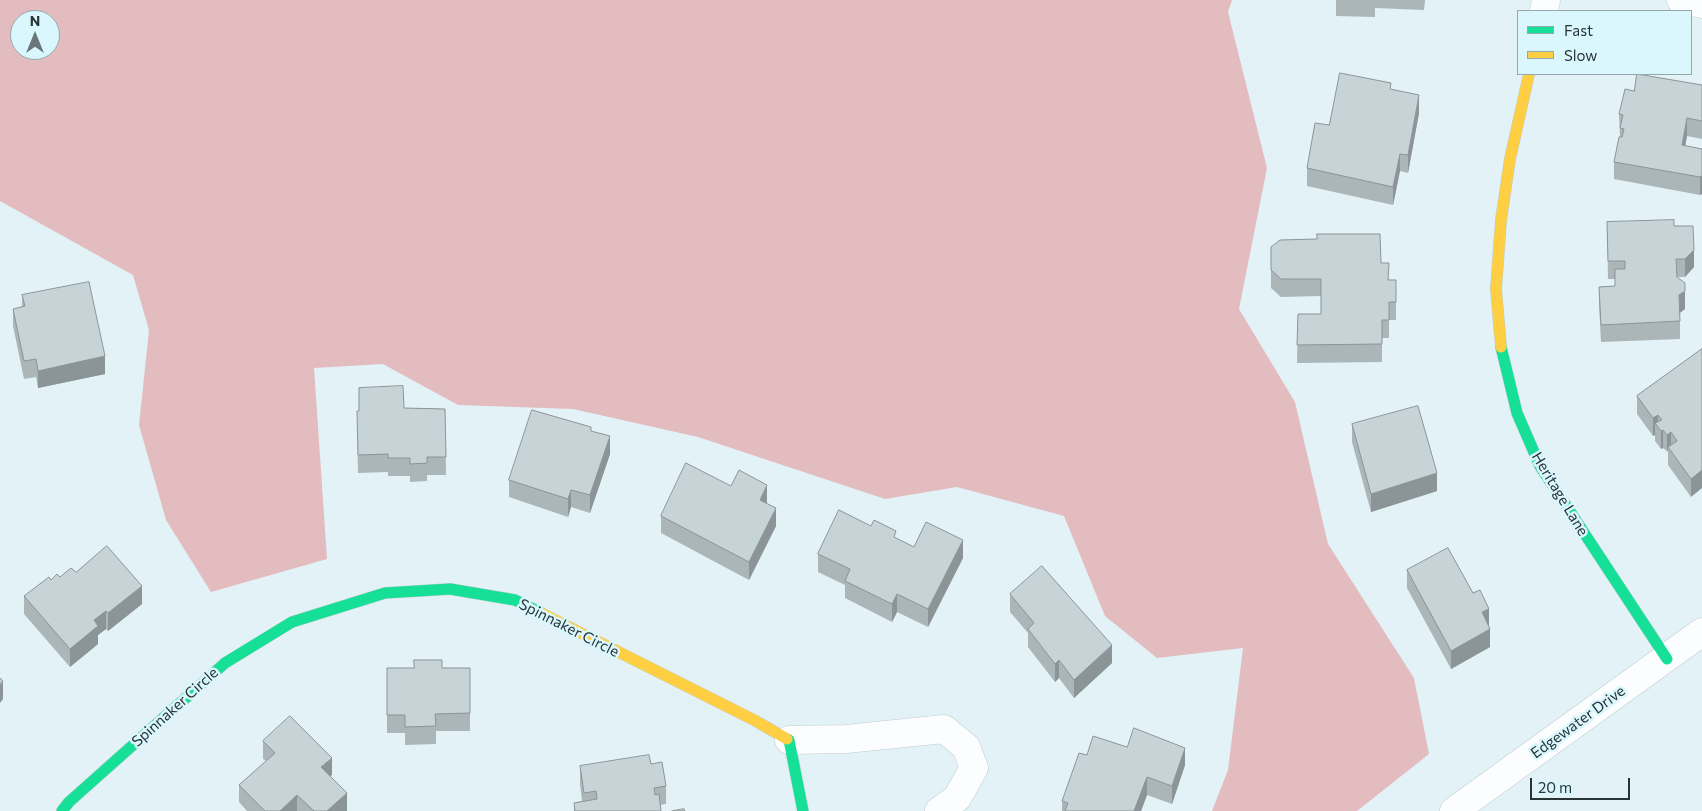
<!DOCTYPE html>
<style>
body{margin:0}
#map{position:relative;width:1702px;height:811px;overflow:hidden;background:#e2f2f6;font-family:Commissioner,sans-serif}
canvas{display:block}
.legend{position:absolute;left:1517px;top:10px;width:175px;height:65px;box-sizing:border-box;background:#daf7fe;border:1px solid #93a9ae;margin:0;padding:6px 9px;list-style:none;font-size:15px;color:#293437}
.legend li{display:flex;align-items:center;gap:10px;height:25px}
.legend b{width:25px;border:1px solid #93a9ae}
.north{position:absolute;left:10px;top:10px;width:50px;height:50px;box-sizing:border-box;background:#daf7fe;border:1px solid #93a9ae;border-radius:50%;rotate:0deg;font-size:14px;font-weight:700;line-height:20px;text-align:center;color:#293437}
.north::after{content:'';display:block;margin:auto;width:18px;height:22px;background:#6a767a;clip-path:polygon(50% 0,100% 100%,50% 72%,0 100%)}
.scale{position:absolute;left:1530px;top:778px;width:100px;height:22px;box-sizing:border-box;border:2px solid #293437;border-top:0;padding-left:6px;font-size:15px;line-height:18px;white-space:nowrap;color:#293437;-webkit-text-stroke:4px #daf7fe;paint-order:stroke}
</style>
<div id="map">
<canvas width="1702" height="811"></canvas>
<ul class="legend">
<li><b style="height:6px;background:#16e098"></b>Fast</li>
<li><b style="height:6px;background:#ffcf43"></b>Slow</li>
</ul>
<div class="north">N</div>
<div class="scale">20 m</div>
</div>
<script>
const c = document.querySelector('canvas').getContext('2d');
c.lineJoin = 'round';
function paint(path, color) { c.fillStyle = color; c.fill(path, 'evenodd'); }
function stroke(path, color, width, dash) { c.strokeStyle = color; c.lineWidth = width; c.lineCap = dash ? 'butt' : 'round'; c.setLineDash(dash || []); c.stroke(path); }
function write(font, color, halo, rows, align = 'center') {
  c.font = font + ' Commissioner,sans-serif'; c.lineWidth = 5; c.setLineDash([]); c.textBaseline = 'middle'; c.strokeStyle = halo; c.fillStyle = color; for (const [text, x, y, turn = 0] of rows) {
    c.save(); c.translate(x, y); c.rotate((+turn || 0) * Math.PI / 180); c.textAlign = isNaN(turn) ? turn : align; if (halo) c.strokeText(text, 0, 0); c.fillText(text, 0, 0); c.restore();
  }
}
const forest = new Path2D(`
 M0 0H1232L1228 12 1267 168 1239 309 1295 402 1328 544 1414 678 1429 754 1357 811H1212L1228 770 1243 648 1157 658 1105 616 1064 516 957 487 885 499 698 437 573 409 458 405 383 364 314 368 327 559 211 592 166 520 139 425 149 330 133 275 0 201ZM20 20H50V50H20Z`);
const street = new Path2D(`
 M1681 0 1702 4
 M1544 11 1546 0
 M789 740 846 739 944 729 966 747 974 768 957 798 939 811
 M1454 811 1702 632`);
const fast = new Path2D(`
 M1501 347 1517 413 1540 466 1667 659
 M787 739 789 740 803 811
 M62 811 69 802 225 663 292 622 385 593 450 589 515 600 541 613`);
const slow = new Path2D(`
 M1501 347 1496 289 1501 220 1510 159 1529 74
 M541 613 754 720 787 739`);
const wall = new Path2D(`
 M1336 0H1425L1424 10 1375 8V17L1336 16Z
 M1702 85V139L1687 136 1685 146 1702 149V194L1700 195 1614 179V162L1620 137 1619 114 1634 91Z
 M1391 90 1419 113 1408 173 1400 171 1393 205 1307 186V168L1329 125Z
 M1607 222 1674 226 1694 267 1685 277H1677L1685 309 1680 313V339L1601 342 1599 305V287L1615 286V279H1608Z
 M1271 247 1381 263 1389 280 1396 302V320H1389V338H1382V362L1297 363 1298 314H1321V296L1281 297 1271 288Z
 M22 295 105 374 38 388 36 377 24 379 13 326V309L22 307Z
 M1702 349 1691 497 1668 465V452L1663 448 1661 449 1655 441V435L1653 436 1637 414V396Z
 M404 408 445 409 446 475H427V481L410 482V476H388V472L358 473 357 428 359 411Z
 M1352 424 1437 491 1371 512 1352 442Z
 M591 431 610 454 590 513 571 507 568 517 509 497V480Z
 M731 486 767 502 766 503 776 526 749 580 661 533V516Z
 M896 539 914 547 963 558 928 627 897 612 892 622 845 598V585L818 572V554Z
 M1407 570 1489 627 1490 647 1451 669 1407 588Z
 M76 572 142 604 108 631 106 629 98 635V644L70 667 24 614V596L51 580Z
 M1010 594 1112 663 1074 698 1059 678 1055 682 1028 647V633L1010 612Z
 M387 668H470V731H436V744L405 745V733H387Z
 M263 741 332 775 330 776 347 811H247L239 802V785L266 761 263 759Z
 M1087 755 1185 765 1172 804 1147 795 1141 811H1062V801Z
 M651 764 666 786V804L660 805 661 811H574V803L582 801 580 784V766Z`);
const shadedWall = new Path2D(`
 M1419 95V113L1408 173V155Z
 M1687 118V136L1682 163V145Z
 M1400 154V171L1393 205V187Z
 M1702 176V194L1700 195V177Z
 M1694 250V267L1685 277V259Z
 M1685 291V309L1679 313V295Z
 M105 356V374L38 388V371Z
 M1658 415V427L1655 423V435L1653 436V418Z
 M1663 430V448L1661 449V431Z
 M1671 432V450L1668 447 1667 452V435Z
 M610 436V454L590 513V495Z
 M1702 470V488L1691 497V479Z
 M1437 473V491L1371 512V494Z
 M767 485V502L760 518V500Z
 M571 490V507L568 517V499Z
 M776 508V526L749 580V562Z
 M963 540V558L928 627V609Z
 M142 586V604L108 631V613Z
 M897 594V612L892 622V604Z
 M1489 609V627L1482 612Z
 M106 611V629L98 635V644L70 667V649L94 620Z
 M1490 629V647L1451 669V651Z
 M1112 645V663L1074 698V680Z
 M1059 660V678L1055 682V664Z
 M3 681V699L0 703V685Z
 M1185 748V765L1172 804V786Z
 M332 758V775L321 785V767Z
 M1147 777V795L1141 811H1134Z
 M347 793V811H327Z
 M297 795V811H280Z`);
const building = new Path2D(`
 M1340 73 1391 83 1390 89 1419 95 1408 155 1400 154 1393 187 1307 168 1315 123 1329 125Z
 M1637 74 1702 85V121L1687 118 1682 145 1702 149V176L1700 177 1614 162 1619 137H1622L1624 129 1620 128 1623 115 1619 114 1625 89 1634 91Z
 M1674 220V226H1693L1694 250 1685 259H1676L1677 277 1685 283V291L1679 295 1680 321 1601 325 1599 287 1615 286V269H1625V261H1608L1607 222Z
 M1317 234H1380L1381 263H1389L1388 280H1396V302H1389V320H1382V344L1297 345 1298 314H1321V279H1281L1271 270V247L1280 240 1317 239Z
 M89 282 105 356 38 371 36 359 24 361 13 309 25 306 22 295Z
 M1702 349V470L1691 479 1668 447 1677 441 1671 432 1667 435 1663 430 1661 431 1655 423 1662 420 1658 415 1653 418 1637 396Z
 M403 386 404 408 445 409 446 457H427V463L410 464V458H388V454L358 455 357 411H359V388Z
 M1418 406 1437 473 1371 494 1352 424Z
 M532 410 591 427V431L610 436 590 495 571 490 568 499 509 480Z
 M686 463 731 486 739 470 767 485 760 500 776 508 749 562 661 516Z
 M839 510 871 526 874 520 896 531 894 537 914 547 926 522 963 540 928 609 897 594 892 604 845 581 850 569 818 554Z
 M107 546 142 586 108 613 106 611 94 620 98 626 70 649 24 596 49 577 51 580 57 574 60 577 71 568 76 572Z
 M1448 548 1473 593 1480 590 1489 609 1482 612 1490 629 1451 651 1407 570Z
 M1042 566 1112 645 1074 680 1059 660 1055 664 1028 629 1034 623 1010 594Z
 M414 660H442V668H470V713L435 714 436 726 405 727V715H387V668H414Z
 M0 678 3 681 0 685Z
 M290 716 332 758 321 767 347 793 327 811H314L297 795 280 811H265L239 785 275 753 263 741Z
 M1134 728 1185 748 1172 786 1147 777 1134 811H1065L1068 803 1062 801 1079 753 1087 755 1093 736 1127 747Z
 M649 755 651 764 662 762 666 786 654 788 655 795 659 794 661 811H575L574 803 597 799 596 791 584 793 580 766Z
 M684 809 685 811H672Z`);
const streetNames = [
 ["Heritage Lane",1560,494,59],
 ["Spinnaker Circle",569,628,27],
 ["Spinnaker Circle",175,707,-42],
 ["Edgewater Drive",1578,722,-36]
];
paint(forest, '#e3bcc0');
stroke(street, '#c0cdd0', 29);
stroke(fast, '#c0cdd0', 12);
stroke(slow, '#c0cdd0', 12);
stroke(street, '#fbfdfe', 28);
stroke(fast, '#16e098', 11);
stroke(slow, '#ffcf43', 11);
paint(wall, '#abb6b9');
paint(shadedWall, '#8b9496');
paint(building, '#c7d4d7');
stroke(building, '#8b9496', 1);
write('15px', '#293437', '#daf7fe', streetNames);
</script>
